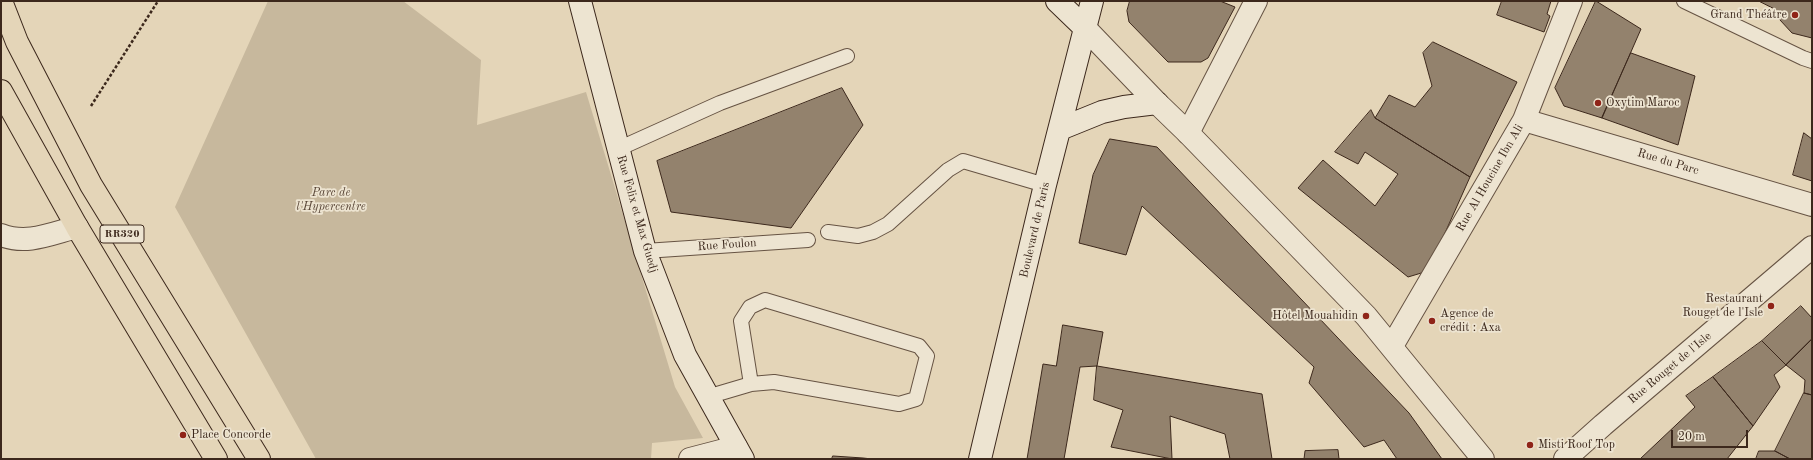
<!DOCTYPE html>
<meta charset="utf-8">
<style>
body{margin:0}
#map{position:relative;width:1813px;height:460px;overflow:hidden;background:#e4d5b8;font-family:"Old Standard TT",serif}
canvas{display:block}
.frame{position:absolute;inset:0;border:2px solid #3c281c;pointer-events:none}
.scale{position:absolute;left:1671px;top:430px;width:77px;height:18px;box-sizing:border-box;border:2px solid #3c281c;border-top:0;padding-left:5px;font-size:12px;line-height:14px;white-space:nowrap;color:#3c281c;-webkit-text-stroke:3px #ede4d1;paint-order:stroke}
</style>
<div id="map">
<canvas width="1813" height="460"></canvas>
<div class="frame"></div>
<div class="scale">20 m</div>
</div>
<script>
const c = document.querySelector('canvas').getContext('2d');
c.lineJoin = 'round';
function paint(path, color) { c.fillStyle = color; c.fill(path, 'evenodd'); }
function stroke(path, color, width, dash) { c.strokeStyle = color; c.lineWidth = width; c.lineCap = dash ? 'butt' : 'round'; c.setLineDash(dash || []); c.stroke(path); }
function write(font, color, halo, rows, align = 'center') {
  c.font = font + ' "Old Standard TT",serif'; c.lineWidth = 3.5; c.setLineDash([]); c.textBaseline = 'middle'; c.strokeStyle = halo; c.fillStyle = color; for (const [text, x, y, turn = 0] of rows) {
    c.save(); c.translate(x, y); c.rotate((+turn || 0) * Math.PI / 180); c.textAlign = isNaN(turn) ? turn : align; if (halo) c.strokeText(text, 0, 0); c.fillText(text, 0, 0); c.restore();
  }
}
const green = new Path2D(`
 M268 1H403L481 60 477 125 586 92 675 387 703 438 652 443 651 459H316L175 207Z`);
const building = new Path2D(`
 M1130 1H1220L1235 7 1208 58 1201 62H1168L1129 22 1127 11Z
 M1502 1H1551L1547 14 1550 16 1544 32 1497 15Z
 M1596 1 1641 29 1602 118 1564 106 1555 88Z
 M1759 1H1812V38L1792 33 1780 20 1774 9Z
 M1433 42 1517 82 1470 177 1375 118 1389 95 1415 107 1432 86 1423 53Z
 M1631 53 1695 76 1678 145 1602 118Z
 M842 88 863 125 791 228 671 212 657 161Z
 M1371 110 1375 118 1470 177 1428 271 1408 277 1298 188 1323 160 1375 206 1398 174 1365 152 1358 164 1335 152Z
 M1804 133 1812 139V181L1793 175Z
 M1110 139 1157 147 1409 413 1442 459H1397L1384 440 1364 447 1309 383 1314 367 1142 206 1126 255 1079 243 1093 175Z
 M1801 306 1812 318V339L1786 365 1762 341Z
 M1063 325 1103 332 1097 366 1080 367 1064 459H1027L1043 364 1056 366Z
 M1812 339V395L1804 393 1805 380 1786 365Z
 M1762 341 1786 365 1774 375 1780 387 1753 426 1713 377Z
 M1097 366 1262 394 1272 459H1230L1225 434 1170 416 1172 459 1111 447 1123 410 1094 400Z
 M1713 377 1753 426 1727 459H1640L1695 407 1686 396Z
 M1804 393 1812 395V459H1790L1775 451Z
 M1338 450 1339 459H1304L1305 451Z
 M1759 451H1775L1790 459H1756Z
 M833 456 863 458 872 459H832Z`);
const path = new Path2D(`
 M91 106 158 1`);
const service = new Path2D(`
 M1684 1 1803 58 1812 61
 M618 149 720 103 847 56
 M828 232 858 236 873 232 888 224 948 170 963 161 1045 185
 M645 251 808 240
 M707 397 751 384 774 382 899 404 916 399 927 356 919 346 765 300 750 307 741 321 751 384`);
const minor = new Path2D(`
 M1524 120 1812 205
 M1188 133 1256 1
 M1 235C27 245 50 234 77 227
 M1392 346 1524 120 1571 1
 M690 459 736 447
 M1565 459 1603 425 1812 247`);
const tertiary = new Path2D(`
 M1085 28 1157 103 1188 133 1366 316 1483 459`);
const secondary = new Path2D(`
 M580 1 645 251 685 355 743 459
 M1057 1 1085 28
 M1060 129 1102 112 1124 107 1157 103
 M980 459 1045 185 1092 1`);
const primary = new Path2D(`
 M1 1 17 42 91 185 259 459
 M1 91 77 227 216 459`);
const markers = [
 [1795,15,4,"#8f2418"],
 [1598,103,4,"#8f2418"],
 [1771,306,4,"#8f2418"],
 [1366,316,4,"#8f2418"],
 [1432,321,4,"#8f2418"],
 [183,435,4,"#8f2418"],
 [1530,445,4,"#8f2418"]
];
const shields = [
 [122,234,44]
];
const shieldNames = [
 ["RR320",122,234]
];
const poiNames = [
 ["Grand Théâtre",1787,15,"right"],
 ["Oxytim Maroc",1606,103],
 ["Restaurant",1763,299,"right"],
 ["Rouget de l'Isle",1763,313,"right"],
 ["Agence de",1440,314],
 ["crédit : Axa",1440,328],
 ["Hôtel Mouahidin",1358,316,"right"],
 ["Place Concorde",191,435],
 ["Misti Roof Top",1538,445]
];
const streetNames = [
 ["Rue du Parc",1668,162,17],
 ["Rue Al Houcine Ibn Ali",1490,178,-60],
 ["Rue Felix et Max Guedj",637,214,74],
 ["Boulevard de Paris",1035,230,-77],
 ["Rue Foulon",727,245,-4],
 ["Rue Rouget de l'Isle",1670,368,-40]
];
const parkNames = [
 ["Parc de",331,193],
 ["l'Hypercentre",331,207]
];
paint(green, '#c7b89d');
paint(building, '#93826d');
stroke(building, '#3c281c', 1);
stroke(service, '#665343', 16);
stroke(minor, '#665343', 24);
stroke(tertiary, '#665343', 24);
stroke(secondary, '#3c281c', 24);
stroke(primary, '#3c281c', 24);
stroke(path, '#3c281c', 2.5, [3, 2]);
stroke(service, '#ede4d1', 14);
stroke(minor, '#ede4d1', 22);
stroke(tertiary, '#ede4d1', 22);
stroke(secondary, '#ede4d1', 22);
stroke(primary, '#e4d5b8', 22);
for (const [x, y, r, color] of markers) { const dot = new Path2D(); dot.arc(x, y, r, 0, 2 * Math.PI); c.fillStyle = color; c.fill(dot); stroke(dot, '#ede4d1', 1.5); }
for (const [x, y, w] of shields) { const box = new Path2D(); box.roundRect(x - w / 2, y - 9, w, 18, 3); c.fillStyle = '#ede4d1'; c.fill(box); stroke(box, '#3c281c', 1); }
write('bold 11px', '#3c281c', null, shieldNames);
write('12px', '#3c281c', '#ede4d1', poiNames, 'left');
write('12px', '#3c281c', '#ede4d1', streetNames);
write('italic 12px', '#584536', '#ede4d1', parkNames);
</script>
